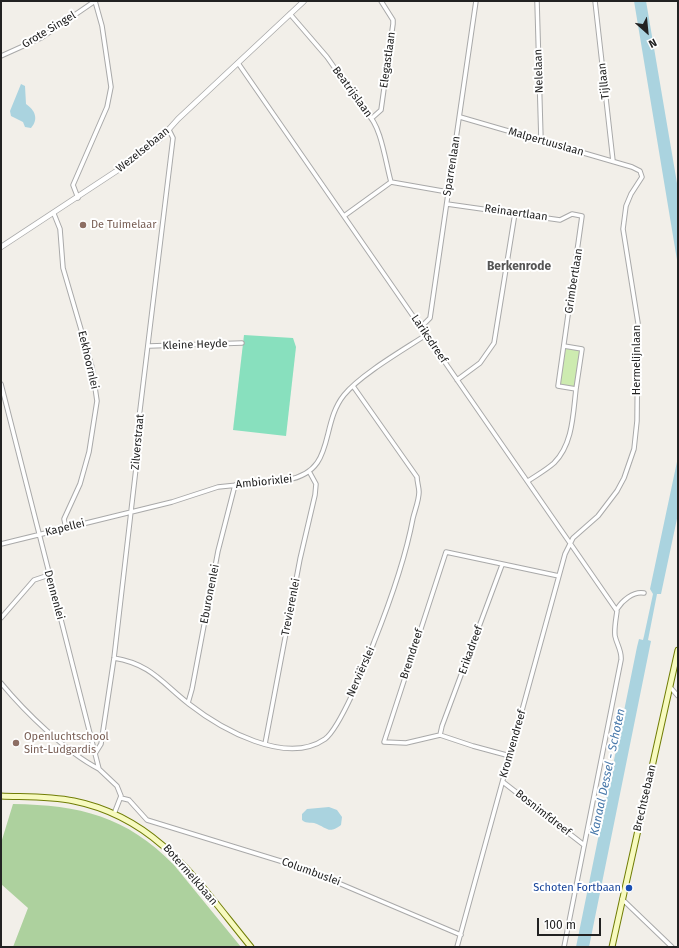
<!DOCTYPE html>
<meta charset="utf-8">
<style>
body{margin:0}
#map{position:relative;width:679px;height:948px;overflow:hidden;background:#f2efe9;font-family:"Fira Sans",sans-serif}
canvas{display:block}
.frame{position:absolute;inset:0;border:2px solid #222;pointer-events:none}
.north{position:absolute;left:627px;top:12px;width:40px;height:40px;-webkit-text-stroke:3px #fff;paint-order:stroke;rotate:153deg;font-size:11px;font-weight:700;line-height:16px;text-align:center;color:#222}
.north::after{content:'';display:block;margin:auto;width:14px;height:18px;background:#222;clip-path:polygon(50% 0,100% 100%,50% 72%,0 100%)}
.scale{position:absolute;left:537px;top:918px;width:64px;height:18px;box-sizing:border-box;border:2px solid #222;border-top:0;padding-left:5px;font-size:12px;line-height:14px;white-space:nowrap;color:#222;-webkit-text-stroke:3px #fff;paint-order:stroke}
</style>
<div id="map">
<canvas width="679" height="948"></canvas>
<div class="frame"></div>
<div class="north">N</div>
<div class="scale">100 m</div>
</div>
<script>
const c = document.querySelector('canvas').getContext('2d');
c.lineJoin = 'round';
function paint(path, color) { c.fillStyle = color; c.fill(path, 'evenodd'); }
function stroke(path, color, width, dash) { c.strokeStyle = color; c.lineWidth = width; c.lineCap = dash ? 'butt' : 'round'; c.setLineDash(dash || []); c.stroke(path); }
function write(font, color, halo, rows, align = 'center') {
  c.font = font + ' "Fira Sans",sans-serif'; c.lineWidth = 4; c.setLineDash([]); c.textBaseline = 'middle'; c.strokeStyle = halo; c.fillStyle = color; for (const [text, x, y, turn = 0] of rows) {
    c.save(); c.translate(x, y); c.rotate((+turn || 0) * Math.PI / 180); c.textAlign = isNaN(turn) ? turn : align; if (halo) c.strokeText(text, 0, 0); c.fillText(text, 0, 0); c.restore();
  }
}
const grass = new Path2D(`
 M566 347 580 350 575 387 560 384Z`);
const forest = new Path2D(`
 M13 804C80 805 126 816 174 865L241 947H13L28 908 1 884V843Z`);
const pitch = new Path2D(`
 M244 335 293 338 296 347 286 436 233 430Z`);
const water = new Path2D(`
 M634 1H646L678 189V266Z
 M21 84 25 86 26 104C35 110 39 119 31 128L25 127 23 122 11 116 10 111Z
 M678 457V514L661 594H657L648 640 651 641 589 947H576L637 647 639 639 643 640 644 636 653 594 650 589Z
 M329 807 337 810 342 817 341 825C328 835 327 827 314 823 309 822 306 824 302 820V814L307 809Z`);
const minor = new Path2D(`
 M537 1 541 140
 M595 1 613 161
 M290 14 327 57 367 114C381 124 386 165 391 182
 M1 56 41 38 95 1
 M238 63 617 611C616 619 614 628 615 636 617 645 622 651 621 660L564 947
 M372 118 381 110 393 24V20L381 1
 M78 198 73 185 107 107 111 87 102 26 95 1
 M447 204 560 220 572 214 582 216 558 386 576 389 582 349 564 346
 M54 214 60 229 63 268 92 367 97 401 89 452 80 484 64 519 66 528
 M344 216 391 182 448 192
 M421 327 430 318 476 1
 M149 346 242 343
 M457 380 480 363 494 343 515 213
 M1 384 99 769 117 786 121 796 114 814
 M528 481C537 475 546 470 554 463 573 444 573 414 576 389
 M1 544 172 502 218 487 287 480C337 471 319 426 344 395 360 375 403 350 426 335
 M617 609C622 601 633 591 644 593
 M1 618 34 580 49 575
 M114 658C151 664 162 683 189 704 221 729 286 766 325 739 340 728 367 662 374 642 390 602 405 561 413 518 415 510 419 500 419 492 419 487 417 482 417 477L353 386
 M1 683C25 712 66 752 99 769
 M670 687 678 696
 M188 703 192 689 218 551 235 485
 M440 735 442 726 502 565
 M265 744 300 559 315 495 316 484 310 473
 M96 752 101 744 114 658 141 425 139 418 173 138 169 130
 M510 756 473 746 440 735 406 743 384 742 446 552 559 576
 M503 782 584 845
 M121 798 129 800 147 820 303 868 461 935
 M622 899 672 947
 M457 947 565 554 573 538 598 516 617 491 624 478 634 449 637 421 638 323 623 229 626 206 631 194 642 177 640 171 632 167 460 117`);
const tertiary = new Path2D(`
 M1 247 118 170 161 138 178 119 304 1`);
const secondary = new Path2D(`
 M1 796C25 797 50 796 74 801 159 818 199 884 251 947
 M612 947 678 650`);
const markers = [
 [83,225,4,"#8d6e63"],
 [16,743,4,"#8d6e63"],
 [629,888,4,"#1a4fb4"]
];
const streetNames = [
 ["Grote Singel",49,30,-31],
 ["Elegastlaan",388,60,-82],
 ["Nelelaan",539,71,-92],
 ["Tijllaan",604,81,-96],
 ["Beatrijslaan",352,92,54],
 ["Malpertuuslaan",546,142,16],
 ["Wezelsebaan",143,150,-39],
 ["Sparrenlaan",452,166,-81],
 ["Reinaertlaan",516,213,8],
 ["Grimbertlaan",574,281,-81],
 ["Lariksdreef",429,339,56],
 ["Kleine Heyde",195,345,-2],
 ["Eekhoornlei",88,360,77],
 ["Hermelijnlaan",637,360,-90],
 ["Zilverstraat",138,442,-85],
 ["Ambiorixlei",264,482,-6],
 ["Kapellei",65,528,-14],
 ["Eburonenlei",210,594,-79],
 ["Dennenlei",54,595,75],
 ["Trevierenlei",291,607,-79],
 ["Erikadreef",471,650,-70],
 ["Bremdreef",412,654,-72],
 ["Nerviërslei",361,672,-66],
 ["Kromvendreef",513,744,-74],
 ["Brechtsebaan",645,798,-77],
 ["Bosnimfdreef",543,813,38],
 ["Columbuslei",311,872,20],
 ["Botermelkbaan",190,875,49]
];
const educationNames = [
 ["De Tuimelaar",91,225],
 ["Openluchtschool",24,737],
 ["Sint-Ludgardis",24,750]
];
const transitNames = [
 ["Schoten Fortbaan",621,888]
];
const neighbourhoodNames = [
 ["Berkenrode",519,267]
];
const waterNames = [
 ["Kanaal Dessel - Schoten",608,772,-78]
];
paint(grass, '#cdebb0');
paint(forest, '#add19e');
paint(pitch, '#88e0be');
paint(water, '#aad3df');
stroke(minor, '#a9a9a9', 5.5);
stroke(tertiary, '#a9a9a9', 6);
stroke(secondary, '#707d05', 7);
stroke(minor, '#fff', 3.5);
stroke(tertiary, '#fff', 4.5);
stroke(secondary, '#f7fabf', 5);
for (const [x, y, r, color] of markers) { const dot = new Path2D(); dot.arc(x, y, r, 0, 2 * Math.PI); c.fillStyle = color; c.fill(dot); stroke(dot, '#fff', 1.5); }
write('11px', '#222', '#fff', streetNames);
write('11px', '#785e54', '#fff', educationNames, 'left');
write('11px', '#164399', '#fff', transitNames, 'right');
write('bold 12px', '#555', '#fff', neighbourhoodNames);
write('italic 12px', '#4a7aab', '#fff', waterNames);
</script>
